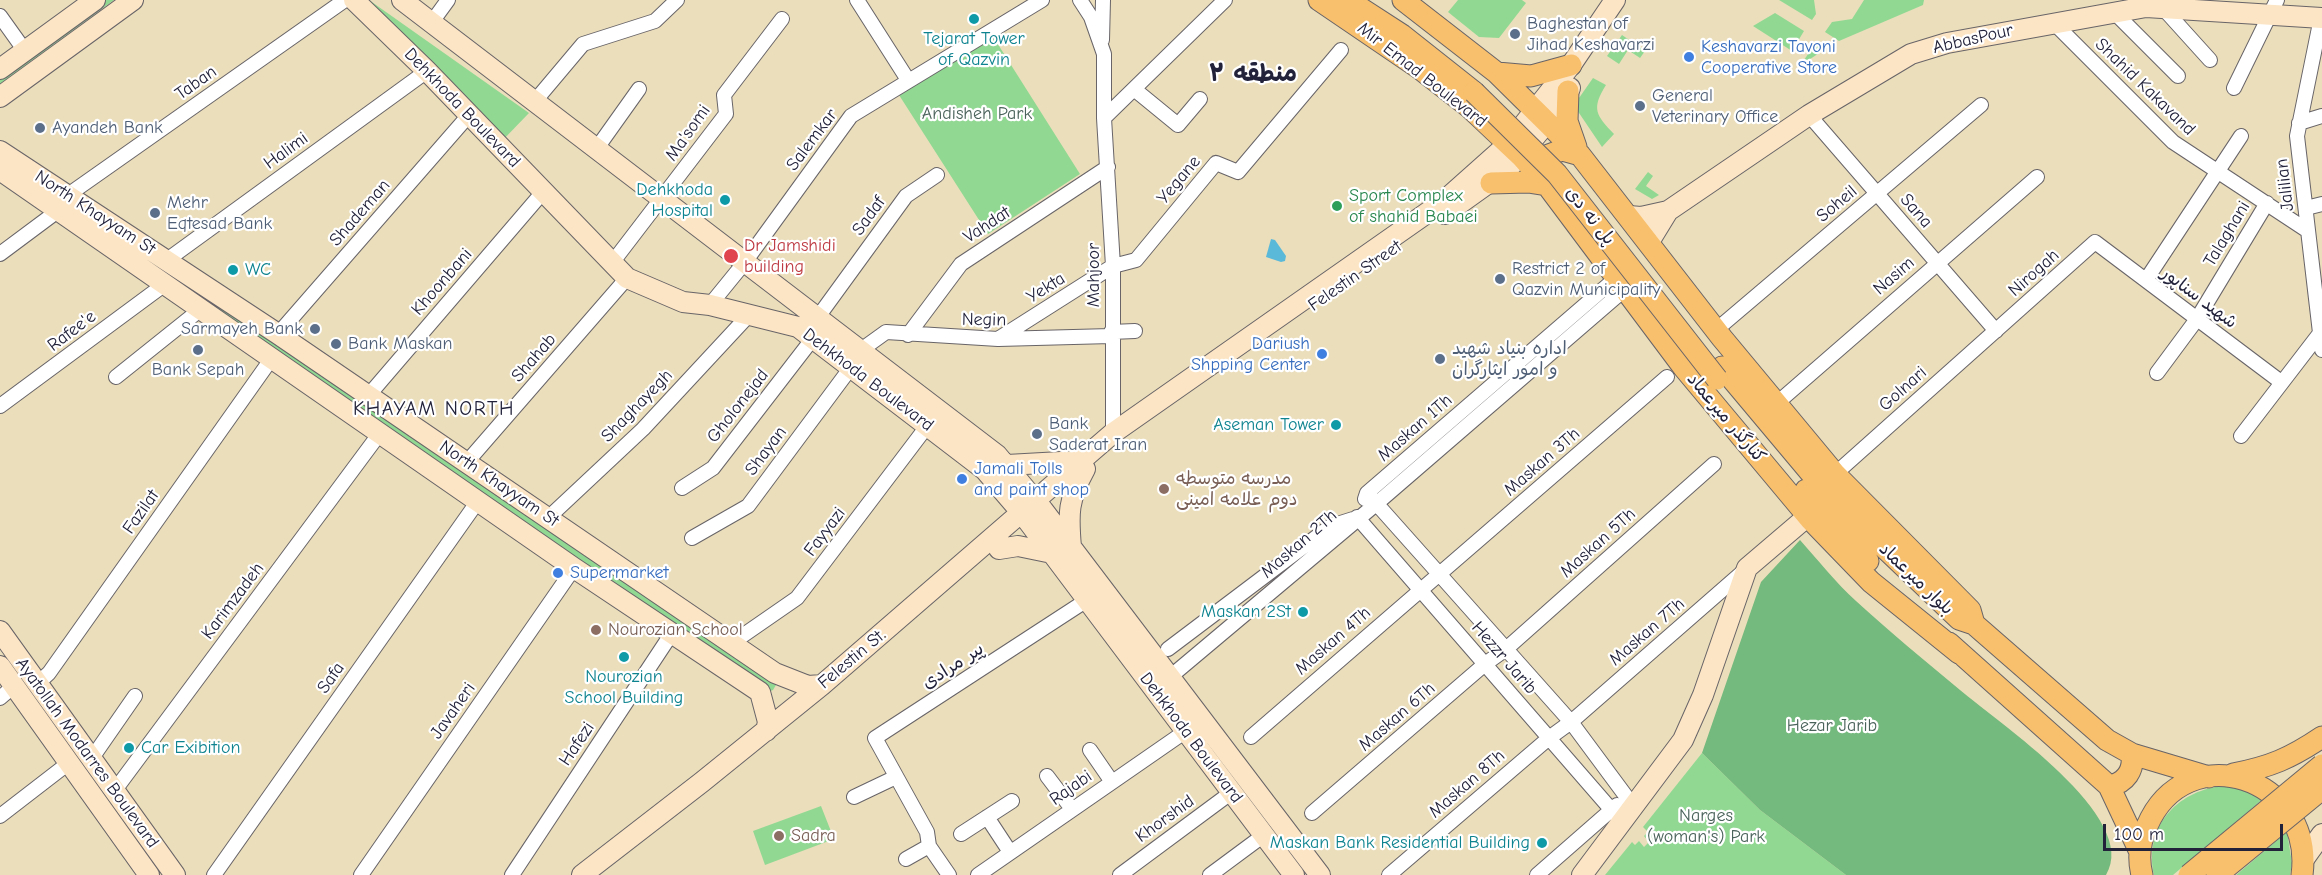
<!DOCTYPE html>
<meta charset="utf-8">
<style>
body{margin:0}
#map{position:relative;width:2322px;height:875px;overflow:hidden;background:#ebdebb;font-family:"Comic Neue",sans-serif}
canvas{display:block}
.scale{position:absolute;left:2103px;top:824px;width:180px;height:27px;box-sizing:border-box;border:3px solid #22223b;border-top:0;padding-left:8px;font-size:18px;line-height:21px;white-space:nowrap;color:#22223b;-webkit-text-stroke:4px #fff;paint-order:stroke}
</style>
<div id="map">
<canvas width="2322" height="875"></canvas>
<div class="scale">100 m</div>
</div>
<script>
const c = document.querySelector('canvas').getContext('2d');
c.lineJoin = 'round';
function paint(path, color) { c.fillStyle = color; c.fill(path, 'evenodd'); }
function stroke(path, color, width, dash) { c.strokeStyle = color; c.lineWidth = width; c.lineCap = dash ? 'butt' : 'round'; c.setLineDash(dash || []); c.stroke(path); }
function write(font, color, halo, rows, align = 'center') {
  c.font = font + ' "Comic Neue","Playpen Sans Arabic",sans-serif'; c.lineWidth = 4.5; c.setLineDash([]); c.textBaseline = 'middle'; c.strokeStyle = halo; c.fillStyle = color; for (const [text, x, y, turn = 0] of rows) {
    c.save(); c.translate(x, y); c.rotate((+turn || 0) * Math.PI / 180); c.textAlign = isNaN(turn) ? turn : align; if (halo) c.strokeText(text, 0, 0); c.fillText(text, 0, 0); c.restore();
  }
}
const green = new Path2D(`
 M95 0H114L0 84V69Z
 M366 0H369L529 113 500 143Z
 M1458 0H1522L1526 3 1499 38 1479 37 1448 12Z
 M1779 0H1814L1816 14 1812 20Z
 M1864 0H1924L1923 5 1839 41 1825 32 1832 22 1852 19Z
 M1775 13 1804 31 1792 51 1753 26Z
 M1622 35 1645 51 1640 58 1628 50 1619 64 1607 56Z
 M994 38 1080 174 988 234 899 95Z
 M1817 41 1827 48 1807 61 1804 60Z
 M1593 78 1606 85C1591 109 1596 115 1614 134L1602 147 1577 110 1579 98Z
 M0 151 779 680 773 690 766 693 0 170Z
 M1648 172 1653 176 1646 186 1659 195 1652 199 1635 189Z
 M1702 753 1760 810 1846 875H1605L1632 842 1635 845 1639 841 1644 847 1649 842 1644 836 1648 832 1643 827Z
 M2221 786 2245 790 2263 799 2173 875H2154C2144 827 2176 792 2221 786Z
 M821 806 834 839 765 865 753 831Z
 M2287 832 2292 863 2290 875H2236Z`);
const forest = new Path2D(`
 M1800 540C1818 560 1836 583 1856 601 1889 631 1925 661 1960 690 1996 721 2142 818 2106 875H1846L1760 810 1702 753 1761 582Z`);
const water = new Path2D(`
 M1271 239 1275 240 1286 256 1285 261 1281 262 1266 257Z`);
const street = new Path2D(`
 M857 0 908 80
 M1080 0 1091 17 1104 54V118L1113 266V433
 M2163 8 2210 60
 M2114 12 2178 76
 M0 16 25 51
 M2321 18 2297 136 2322 350
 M432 22 448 0
 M2053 22 2173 142 2308 231
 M1102 40 1103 0
 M2234 88 2277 0
 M1134 89 1178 125 1200 99
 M535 101 583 44 655 21 677 0
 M1809 115 1996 331
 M1104 118 1225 0
 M2299 123 2322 116
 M597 148 639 89
 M68 195 345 0
 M2306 208 2322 204
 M0 254 59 210
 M167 260 427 71
 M612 263 726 114 724 95 782 19
 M2146 280 2241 136
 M710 305 745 262 851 116 1042 0
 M818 317 906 196 937 175
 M1716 330 1981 105
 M1111 332 1135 331
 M278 334 469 115
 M908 335 961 264 1108 167
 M998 339 1113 266 1136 260 1216 163 1238 172 1341 50
 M861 350 886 332 998 339 1111 336
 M2157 373 2197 319 2267 203
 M116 377 201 309
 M368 396 543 192
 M1776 404 2037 177
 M0 406 165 284
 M2241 436 2320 333
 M467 462 627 278
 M1835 474 2095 242 2281 382
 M682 488 713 468 814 337
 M1367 493 1571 722 1634 807
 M1365 499 1367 493 1615 279
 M1357 517 1622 822
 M548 518 643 429 748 316
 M692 538 748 506 852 366
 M732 643 797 598 928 425
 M1168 649 1331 526 1353 519
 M1170 677 1376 504 1624 290
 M37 684 49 673 272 358
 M0 698 14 686
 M1251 737 1667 377
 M1090 750 1112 782
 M92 758 135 696
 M1047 776 1072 809
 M115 790 380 433
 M854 797 896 777
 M1312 813 1485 664 1506 649 1714 464
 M0 816 70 762
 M987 817 1010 852
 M961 834 1012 801
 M929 846 927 832 875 738 1087 600
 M906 859 929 846 949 875
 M214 875 478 501
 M361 875 574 568
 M512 875 672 633
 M978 875 1186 731
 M1120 875 1232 792
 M1210 875 1264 835
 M1389 875 1549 738 1571 722 1745 570
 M1537 875 1617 805`);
const secondary = new Path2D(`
 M354 0 427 71 627 278 683 302 710 305 798 327 985 470 1021 512 1294 875
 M402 0 997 455 1043 510 1320 875
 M0 69 95 0
 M0 97 133 0
 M0 151 278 334 775 673 808 686 822 685
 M0 170 574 568 760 692 768 722 766 731
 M1445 214 1508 169 1555 113 1570 88
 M1629 216 1641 217 1668 211
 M1649 242 1668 211 1809 115 1911 54 1947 43 2146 7 2322 18
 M1007 465 1079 461
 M1071 547C1068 513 1068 500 1085 469
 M999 549 1018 546 1052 553
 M0 631 175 875
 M0 666 149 875
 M2304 859 2322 834
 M582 875 702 782 822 685 1113 433 1444 201 1508 144 1571 65 1615 0
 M1582 875 1683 740 1703 695 1747 568 1808 516`);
const primary = new Path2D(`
 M1319 0 1419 68 1469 107 1521 156 1547 185 1684 368 1811 520 1871 582 1959 653
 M1348 0 1402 35 1474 92
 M1403 0 1497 73 1580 155 1722 338 1835 474 1970 610 1974 624
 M1497 73 1531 76 1571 65
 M1568 91 1567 121 1576 147
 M1491 183 1528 182 1547 185 1543 164 1546 156 1562 150 1580 155
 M1722 367 1831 497 1959 619 1974 624 2107 740 2132 754 2209 777
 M1806 490 1868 561
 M1949 643 2109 786 2140 852
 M2233 774C2270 767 2291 758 2322 737
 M2109 786C2126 783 2134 770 2132 754
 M2142 875C2138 859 2140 841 2147 826 2186 735 2315 777 2302 875`);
const primaryBridge = new Path2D(`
 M1474 92 1557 174 1717 379
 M2189 875 2322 765
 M2217 875 2322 789`);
const markers = [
 [974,19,6,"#0f9aa8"],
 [1515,34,6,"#5c6f8a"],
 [1689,57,6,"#3f7fe0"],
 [1640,106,6,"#5c6f8a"],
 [40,128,6,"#5c6f8a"],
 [725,200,6,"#0f9aa8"],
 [1337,206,6,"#2e9e5b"],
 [155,213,6,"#5c6f8a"],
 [731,256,8,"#e0444e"],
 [233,270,6,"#0f9aa8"],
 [1500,279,6,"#5c6f8a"],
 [315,329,6,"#5c6f8a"],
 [336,344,6,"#5c6f8a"],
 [198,350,6,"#5c6f8a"],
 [1322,354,6,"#3f7fe0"],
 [1440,359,6,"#5c6f8a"],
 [1336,425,6,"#0f9aa8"],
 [1037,434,6,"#5c6f8a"],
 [962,479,6,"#3f7fe0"],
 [1164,489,6,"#8d6e63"],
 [558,573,6,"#3f7fe0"],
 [1303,612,6,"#0f9aa8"],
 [596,630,6,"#8d6e63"],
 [624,657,6,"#0f9aa8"],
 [129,748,6,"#0f9aa8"],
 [779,836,6,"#8d6e63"],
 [1542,843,6,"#0f9aa8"]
];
const serviceNames = [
 ["Baghestan of",1527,24],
 ["Jihad Keshavarzi",1527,45],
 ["General",1652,96],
 ["Veterinary Office",1652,117],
 ["Ayandeh Bank",52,128],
 ["Mehr",167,203],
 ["Eqtesad Bank",167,224],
 ["Restrict 2 of",1512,269],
 ["Qazvin Municipality",1512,290],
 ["Sarmayeh Bank",303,329,"right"],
 ["Bank Maskan",348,344],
 ["اداره بنیاد شهید",1452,349],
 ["و امور ایثارگران",1452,370],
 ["Bank Sepah",198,370,"center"],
 ["Bank",1049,424],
 ["Saderat Iran",1049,445]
];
const cultureNames = [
 ["Tejarat Tower",974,39,"center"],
 ["of Qazvin",974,60,"center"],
 ["Dehkhoda",713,190],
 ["Hospital",713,211],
 ["WC",245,270,"left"],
 ["Aseman Tower",1324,425],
 ["Maskan 2St",1291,612],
 ["Nourozian",624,677,"center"],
 ["School Building",624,698,"center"],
 ["Car Exibition",141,748,"left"],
 ["Maskan Bank Residential Building",1530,843]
];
const streetNames = [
 ["AbbasPour",1973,39,-13],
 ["Mir Emad Boulevard",1422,75,38],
 ["Taban",196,83,-35],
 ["Shahid Kakavand",2145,87,44],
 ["Dehkhoda Boulevard",462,108,46],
 ["Ma'somi",688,133,-55],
 ["Salemkar",812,140,-53],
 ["Halimi",286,151,-36],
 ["Yegane",1179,180,-50],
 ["Jalilian",2285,185,-97],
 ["Soheil",1837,204,-40],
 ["Sana",1916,211,49],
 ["North Khayyam St",95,213,33],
 ["Shademan",360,213,-49],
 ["Sadaf",869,216,-54],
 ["پل نه دی",1590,216,52],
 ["Vahdat",987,225,-33],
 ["Talaghani",2227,234,-59],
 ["Nirogah",2034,273,-42],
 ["Mahjoor",1094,275,-90],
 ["Felestin Street",1355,276,-35],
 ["Nasim",1894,276,-41],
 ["Khoonbani",442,282,-49],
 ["Yekta",1046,288,-32],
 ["شهید سناپور",2199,298,37],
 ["Negin",984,320,1],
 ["Rafee'e",72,331,-37],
 ["Shahab",534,358,-49],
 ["Dehkhoda Boulevard",868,380,37],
 ["Golnari",1903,389,-42],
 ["Shaghayegh",637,406,-46],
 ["Gholonejad",738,406,-52],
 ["کنارگذر میرعماد",1726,418,50],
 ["Maskan 1Th",1415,428,-41],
 ["Shayan",766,451,-53],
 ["Maskan 3Th",1542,462,-41],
 ["North Khayyam St",499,484,34],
 ["Fazilat",141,512,-55],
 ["Fayyazi",825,532,-53],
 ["Maskan 5Th",1598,543,-42],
 ["Maskan 2Th",1299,544,-41],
 ["بلوار میرعماد",1916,579,44],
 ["Karimzadeh",233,601,-53],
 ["Maskan 7Th",1647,632,-41],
 ["Maskan 4Th",1333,641,-41],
 ["Hezzr Jarib",1504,658,49],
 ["Felestin St.",852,659,-40],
 ["پیر مرادی",953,666,-33],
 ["Safa",331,678,-55],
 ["Javaheri",453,711,-55],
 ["Maskan 6Th",1397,717,-41],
 ["Dehkhoda Boulevard",1191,738,53],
 ["Hafezi",577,744,-56],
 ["Ayatollah Modarres Boulevard",87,753,54],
 ["Maskan 8Th",1467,784,-41],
 ["Rajabi",1071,788,-35],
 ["Khorshid",1165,819,-36]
];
const shopNames = [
 ["Keshavarzi Tavoni",1701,47],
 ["Cooperative Store",1701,68],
 ["Dariush",1310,344,"right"],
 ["Shpping Center",1310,365,"right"],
 ["Jamali Tolls",974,469],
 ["and paint shop",974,490],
 ["Supermarket",570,573]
];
const parkNames = [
 ["Andisheh Park",977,114],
 ["Hezar Jarib",1832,726],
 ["Narges",1706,816],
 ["(woman's) Park",1706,837]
];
const leisureNames = [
 ["Sport Complex",1349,196],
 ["of shahid Babaei",1349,217]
];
const healthNames = [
 ["Dr Jamshidi",744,246],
 ["building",744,267]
];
const educationNames = [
 ["مدرسه متوسطه",1176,479],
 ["دوم علامه امینی",1176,500],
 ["Nourozian School",608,630],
 ["Sadra",791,836]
];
const neighbourhoodNames = [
 ["KHAYAM NORTH",434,409]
];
const districtNames = [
 ["منطقه ۲",1253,74]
];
paint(green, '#91d993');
paint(forest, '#74b97d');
paint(water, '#5ab9d8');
stroke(street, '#686468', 16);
stroke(secondary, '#686468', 22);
stroke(primary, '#686468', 23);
stroke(street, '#fff', 14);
stroke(secondary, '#fce5c4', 20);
stroke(primary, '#f8bf6c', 21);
stroke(primaryBridge, '#686468', 23, []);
stroke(primaryBridge, '#f8bf6c', 21);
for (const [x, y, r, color] of markers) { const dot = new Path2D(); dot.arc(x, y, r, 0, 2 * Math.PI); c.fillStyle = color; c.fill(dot); stroke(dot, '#fff', 2); }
write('18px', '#4e5e75', '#fff', serviceNames, 'left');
write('18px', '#0d838f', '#fff', cultureNames, 'right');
write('18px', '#22223b', '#fff', streetNames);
write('18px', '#366cbe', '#fff', shopNames, 'left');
write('18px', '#49625a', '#fff', parkNames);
write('18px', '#27864d', '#fff', leisureNames, 'left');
write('18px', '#be3a42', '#fff', healthNames, 'left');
write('18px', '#785e54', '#fff', educationNames, 'left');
c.letterSpacing = '1.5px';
write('20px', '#22223b', '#fff', neighbourhoodNames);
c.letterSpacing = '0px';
write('bold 24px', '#22223b', '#fff', districtNames);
</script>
